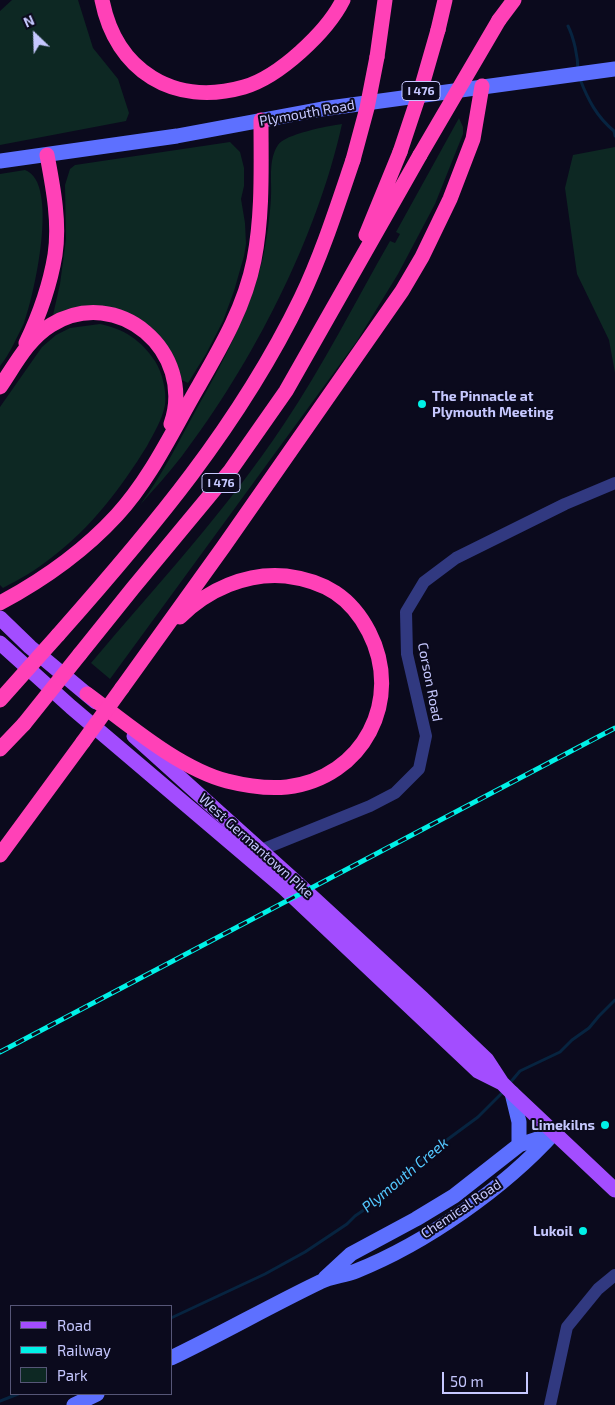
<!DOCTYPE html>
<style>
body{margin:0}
#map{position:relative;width:615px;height:1405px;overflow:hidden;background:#0b0a1d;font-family:"Exo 2",sans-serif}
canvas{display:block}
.legend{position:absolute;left:10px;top:1305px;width:162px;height:90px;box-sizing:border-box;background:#0b0a1d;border:1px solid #565677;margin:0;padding:6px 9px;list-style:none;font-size:15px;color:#c6c8ff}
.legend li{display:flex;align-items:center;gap:10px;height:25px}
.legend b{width:25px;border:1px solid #565677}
.north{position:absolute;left:10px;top:10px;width:50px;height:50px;-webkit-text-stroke:4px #0b0a1d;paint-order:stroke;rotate:336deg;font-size:14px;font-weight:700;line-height:20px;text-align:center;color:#c6c8ff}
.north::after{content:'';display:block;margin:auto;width:18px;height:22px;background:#c6c8ff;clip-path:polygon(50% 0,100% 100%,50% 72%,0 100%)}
.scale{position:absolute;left:442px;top:1372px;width:86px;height:22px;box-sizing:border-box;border:2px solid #c6c8ff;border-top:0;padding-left:6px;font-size:15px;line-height:18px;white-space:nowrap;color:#c6c8ff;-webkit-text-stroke:4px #0b0a1d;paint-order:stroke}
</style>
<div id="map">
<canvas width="615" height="1405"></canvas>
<ul class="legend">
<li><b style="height:6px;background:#a34dff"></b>Road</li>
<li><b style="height:6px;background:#00f1e7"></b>Railway</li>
<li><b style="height:14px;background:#0d2823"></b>Park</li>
</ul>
<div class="north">N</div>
<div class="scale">50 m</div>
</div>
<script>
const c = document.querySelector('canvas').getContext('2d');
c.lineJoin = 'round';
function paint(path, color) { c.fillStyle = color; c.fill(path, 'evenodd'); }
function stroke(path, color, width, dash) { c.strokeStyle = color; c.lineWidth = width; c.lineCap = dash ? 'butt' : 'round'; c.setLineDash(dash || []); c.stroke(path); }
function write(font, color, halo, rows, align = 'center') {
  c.font = font + ' "Exo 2",sans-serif'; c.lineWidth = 4; c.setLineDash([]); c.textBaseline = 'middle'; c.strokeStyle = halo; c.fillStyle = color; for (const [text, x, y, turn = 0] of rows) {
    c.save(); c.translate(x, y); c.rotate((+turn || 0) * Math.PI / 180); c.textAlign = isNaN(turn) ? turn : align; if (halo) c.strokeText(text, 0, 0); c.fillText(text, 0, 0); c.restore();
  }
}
const green = new Path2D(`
 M12 0H78L93 48 118 79 129 113 126 121 0 145V11Z
 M459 118 463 127V134L435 204 398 274 357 341 110 679 91 663C157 585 227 510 284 424 323 366 355 302 390 241L395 243 400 234 396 232Z
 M342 124C317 238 252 364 182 456 169 473 154 489 140 505 162 475 178 443 196 410 223 362 250 312 263 257 267 238 270 216 271 197 272 180 268 160 278 145 285 134 328 126 342 124Z
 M230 142 240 152 244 168V186L241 199 245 223 246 244 244 256 234 291 223 321 206 354 188 383 182 380C172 338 139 307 95 306 81 306 66 311 53 315L60 284 66 239 65 185 70 169 75 165Z
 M615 147V373L609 340 577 274 565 188 573 155Z
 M25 170C60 182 34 296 24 323 17 337 10 354 0 366V174Z
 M100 324C124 329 141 340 155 361 162 372 167 391 165 405 162 420 154 433 147 446 121 488 91 528 51 558 36 570 20 579 3 588L0 585V407L42 347 56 335 70 328Z`);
const stream = new Path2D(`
 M568 26C574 38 578 57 578 71
 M580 79C588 100 597 117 614 131L615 136
 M509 1084 520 1071 560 1052 572 1040 589 1028 599 1016 615 1000
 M171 1318 265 1274 305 1252 347 1224 355 1216 374 1203 384 1191 425 1156 478 1117 504 1091
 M0 1401 18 1394`);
const street = new Path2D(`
 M261 850 370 806 395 793 419 769 426 736 407 654 406 612 424 582 456 558 565 504 615 483
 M550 1405 567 1327 598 1289 615 1275`);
const secondary = new Path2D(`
 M0 161 177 136 322 109 615 69
 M512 1093 519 1122V1145
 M325 1278 351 1254 416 1219 454 1196 519 1145 552 1134
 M171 1358C221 1334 270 1306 320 1282 331 1276 344 1276 356 1271 426 1243 504 1188 554 1133
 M74 1405 97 1394`);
const primary = new Path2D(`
 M0 618 30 647 96 702
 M0 643 71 707 284 888 478 1071 502 1083
 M134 736 295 881 422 998 487 1060 502 1083 512 1093 615 1190`);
const highway = new Path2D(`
 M102 0C116 71 174 107 244 87 279 77 327 32 343 0
 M499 20 514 0
 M438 30 445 0
 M377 57 385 0
 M366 235 400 152
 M26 343C39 316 50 285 55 255 60 222 53 187 47 155
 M0 387C15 365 28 339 51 325 118 284 196 352 171 424
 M0 603C43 580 84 551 117 515 151 478 173 430 198 387 221 347 245 306 254 260 263 214 261 167 261 120
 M58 635C151 530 239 426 301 298 322 254 337 207 353 160
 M80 654 133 588 230 471 286 391 420 155
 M122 688 224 546 402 291 422 257 450 199 473 139 482 86
 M87 694C128 724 178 768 227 781 247 786 267 789 287 787 363 778 404 700 369 632 351 597 325 581 286 576 247 572 207 590 180 617
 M0 749 24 724
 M0 855 83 742`);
const rail = new Path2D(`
 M0 1052 615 728`);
const highwayBridge = new Path2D(`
 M400 152 421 89 438 30
 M420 155 499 20
 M353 160 367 108 377 57
 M0 700 58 635
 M24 724 80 654
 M83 742 122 688`);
const markers = [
 [422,404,5,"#00f1e7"],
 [605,1125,5,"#00f1e7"],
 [583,1231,5,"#00f1e7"]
];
const shields = [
 [421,91,38],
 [221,483,38]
];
const shieldNames = [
 ["I 476",421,91],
 ["I 476",221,483]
];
const streetNames = [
 ["Plymouth Road",307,113,-10],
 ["Corson Road",430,682,79],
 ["West Germantown Pike",256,846,42],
 ["Chemical Road",461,1209,-34]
];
const poiNames = [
 ["The Pinnacle at",432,396,"left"],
 ["Plymouth Meeting",432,412,"left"],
 ["Limekilns",595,1125],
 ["Lukoil",573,1231]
];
const waterNames = [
 ["Plymouth Creek",405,1175,-40]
];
paint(green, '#0d2823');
stroke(stream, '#072440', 3);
stroke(street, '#313980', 12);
stroke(secondary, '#5d70ff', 15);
stroke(primary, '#a34dff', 15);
stroke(highway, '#ff41b7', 15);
stroke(rail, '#00f1e7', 5);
stroke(rail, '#0b0a1d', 3, [9]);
stroke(highwayBridge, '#ff41b7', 15);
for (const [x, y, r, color] of markers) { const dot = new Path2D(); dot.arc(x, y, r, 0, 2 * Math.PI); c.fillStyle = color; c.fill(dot); stroke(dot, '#0b0a1d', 2); }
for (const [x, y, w] of shields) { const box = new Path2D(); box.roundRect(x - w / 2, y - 9.5, w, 19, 4); c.fillStyle = '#0b0a1d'; c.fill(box); stroke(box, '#c6c8ff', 1); }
write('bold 12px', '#c6c8ff', null, shieldNames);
write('14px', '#c6c8ff', '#0b0a1d', streetNames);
write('bold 14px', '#c6c8ff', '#0b0a1d', poiNames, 'right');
write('italic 15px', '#54c8ff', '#0b0a1d', waterNames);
</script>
